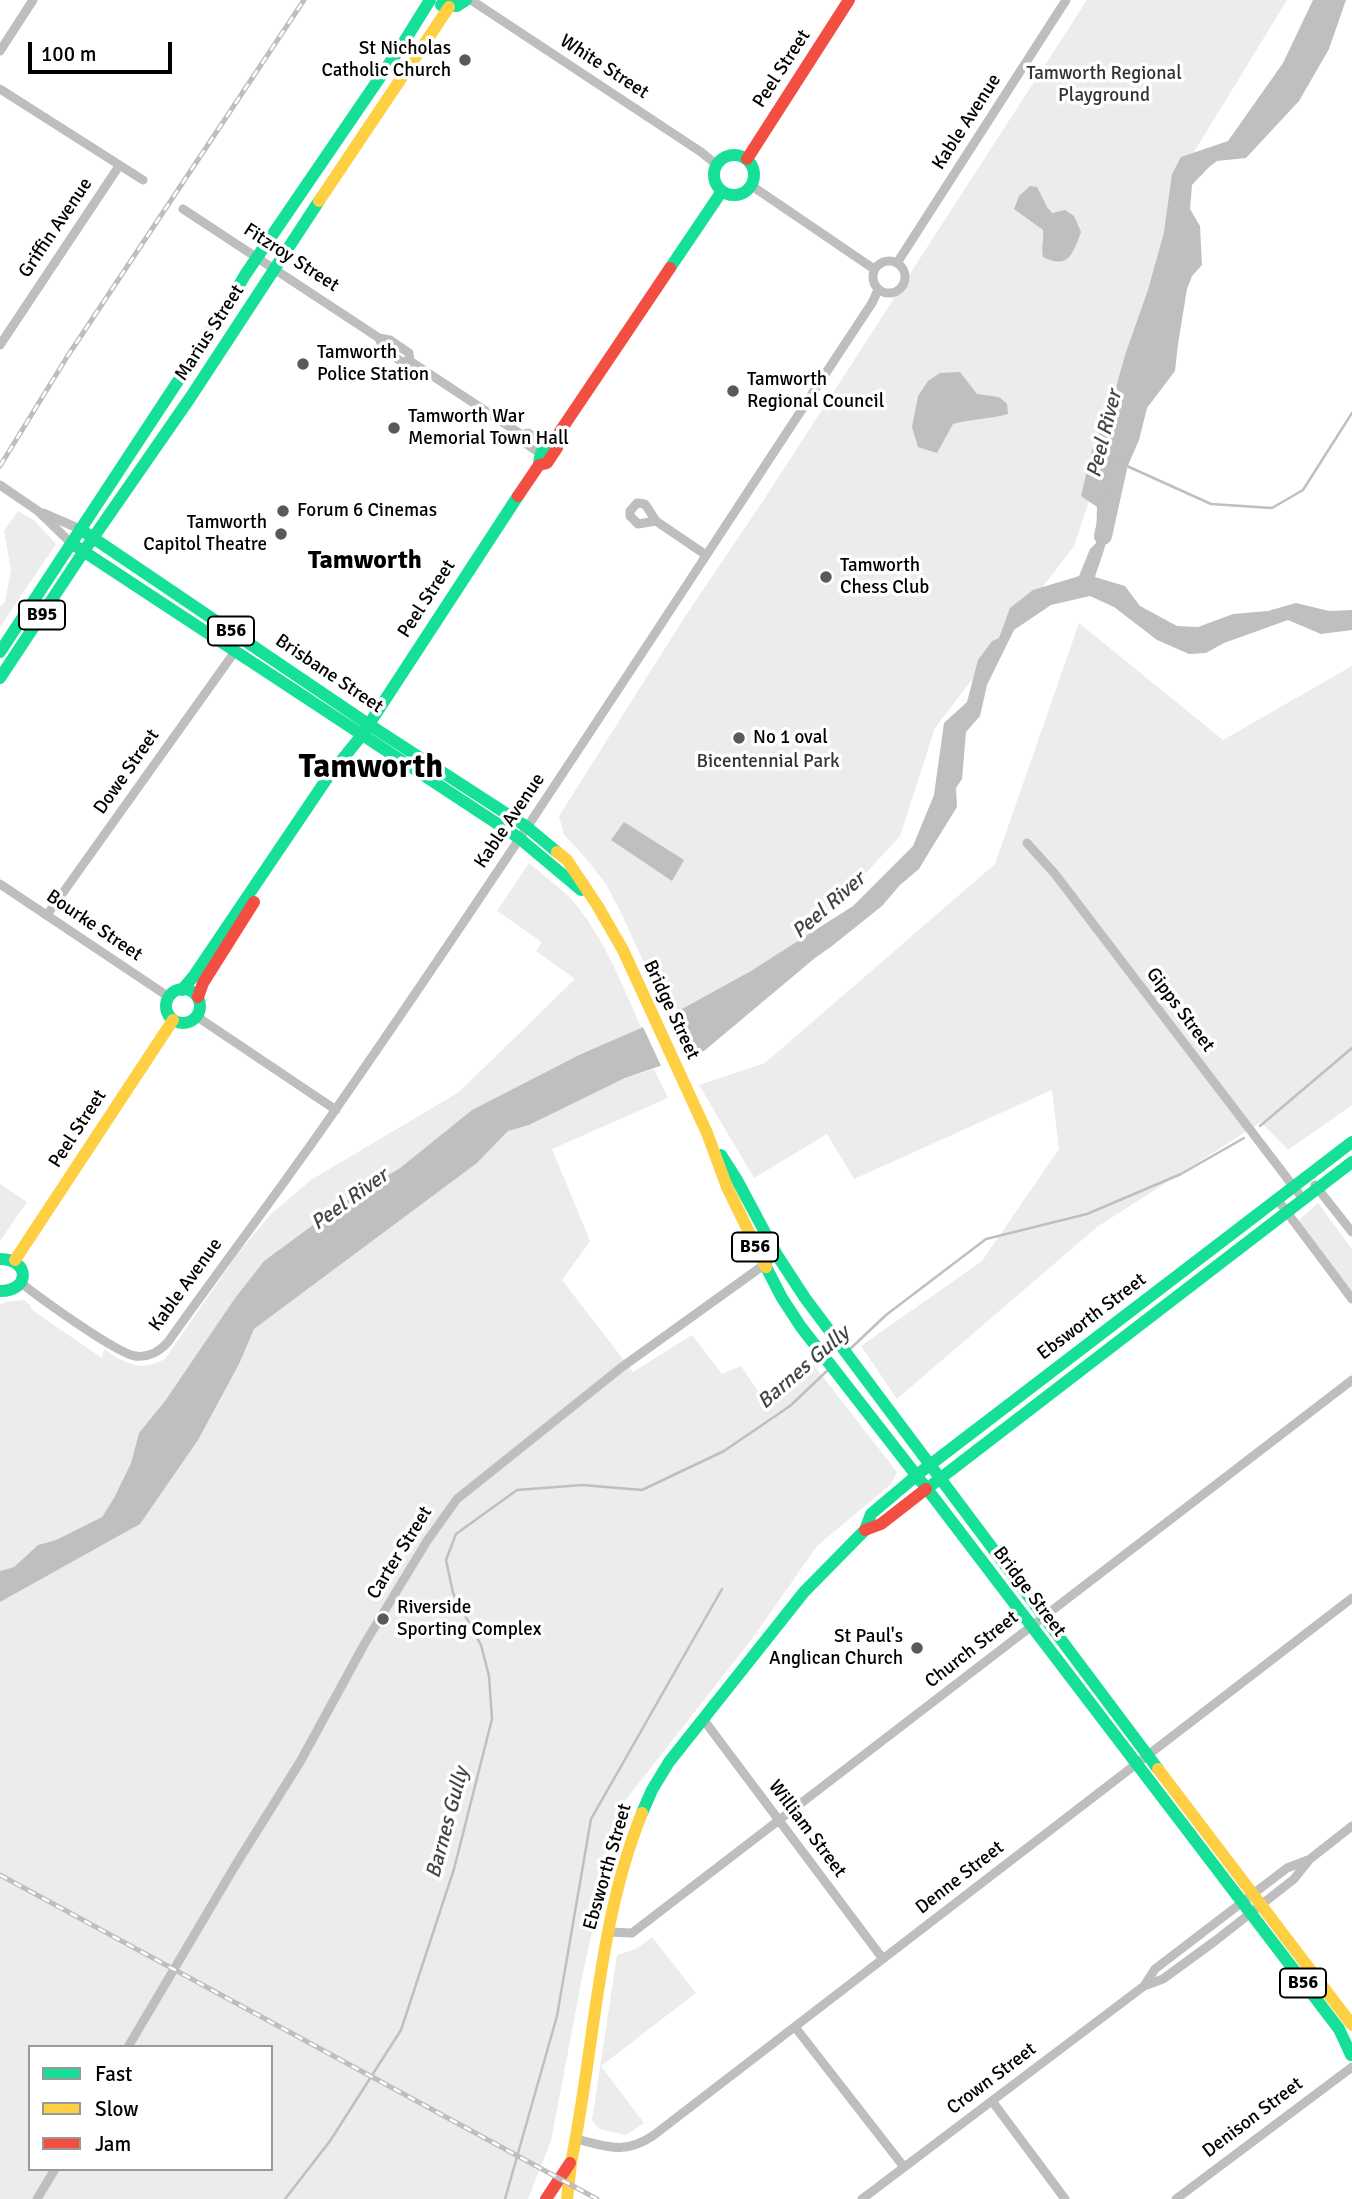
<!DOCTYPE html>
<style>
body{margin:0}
#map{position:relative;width:1352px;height:2199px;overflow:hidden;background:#fff;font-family:Signika,sans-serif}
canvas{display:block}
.legend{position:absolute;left:28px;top:2045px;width:245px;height:126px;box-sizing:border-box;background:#fff;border:2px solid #999;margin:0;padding:9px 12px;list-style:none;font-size:21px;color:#000}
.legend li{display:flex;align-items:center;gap:14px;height:35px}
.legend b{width:35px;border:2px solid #999}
.scale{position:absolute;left:28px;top:42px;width:144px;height:32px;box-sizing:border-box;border:4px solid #000;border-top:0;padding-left:9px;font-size:21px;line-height:24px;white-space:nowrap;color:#000;-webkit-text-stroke:5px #fff;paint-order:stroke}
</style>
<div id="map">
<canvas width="1352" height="2199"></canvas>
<ul class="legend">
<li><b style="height:9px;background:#16e098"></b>Fast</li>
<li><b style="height:9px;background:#ffcf43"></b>Slow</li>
<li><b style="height:9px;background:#f24e42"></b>Jam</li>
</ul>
<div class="scale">100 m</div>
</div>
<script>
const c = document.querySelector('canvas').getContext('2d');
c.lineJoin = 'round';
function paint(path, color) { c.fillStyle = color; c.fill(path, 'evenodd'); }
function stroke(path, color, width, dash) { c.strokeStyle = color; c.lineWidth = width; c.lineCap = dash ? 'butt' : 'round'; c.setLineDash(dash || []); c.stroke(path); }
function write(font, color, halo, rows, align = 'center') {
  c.font = font + ' Signika,sans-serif'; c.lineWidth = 7; c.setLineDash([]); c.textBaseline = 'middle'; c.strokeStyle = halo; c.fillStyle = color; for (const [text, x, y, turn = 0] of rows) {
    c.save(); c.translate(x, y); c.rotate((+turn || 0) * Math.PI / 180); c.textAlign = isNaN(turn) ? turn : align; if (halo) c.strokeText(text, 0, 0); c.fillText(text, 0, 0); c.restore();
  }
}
const green = new Path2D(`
 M1087 0H1287L1180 175 1177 241 1074 546 935 728 900 836 787 959 673 1025 621 913 606 884 584 856 564 835 559 816 686 615 763 501Z
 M18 511 35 521 56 544 0 627V606L5 602 11 570 4 531Z
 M1079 623 1223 740 1352 666V1105L1288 1150 1261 1122 1097 1227 897 1399 861 1346 982 1261 1059 1149 1052 1090 854 1179 827 1134 754 1178 699 1085 765 1063 995 864Z
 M529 863C543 875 558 886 571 899 604 936 622 985 642 1029L579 1055 472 1110 400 1168 347 1200 264 1261 235 1298 165 1401 139 1433 131 1463 114 1498 102 1517 56 1540 38 1545 14 1567 0 1571V1305L6 1302 24 1300 30 1305 32 1310 102 1358 104 1349C125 1364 141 1372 165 1359L236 1256 271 1214 311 1180 459 1092 575 979 536 951 542 942 497 911Z
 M654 1069 668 1098 552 1149 590 1241 562 1280 633 1372 692 1335 722 1374 741 1366 762 1397 813 1364 897 1472 891 1484 817 1546 754 1636 621 1806 584 1968 551 2141 528 2199H0V1602L61 1567 240 1362 254 1329 477 1163 508 1131 529 1125 625 1078ZM30 2047H271V2169H30Z
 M0 1184 27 1202 0 1241Z
 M1318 1203 1352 1249V1293L1298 1221Z
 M652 1937 696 1993 601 2066 644 2123 626 2135 599 2129 592 2120 617 1955 636 1949Z`);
const water = new Path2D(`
 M1313 0H1346L1329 49 1299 101 1246 158 1217 161 1209 167 1192 185 1190 209 1200 226 1202 265 1192 276 1187 289 1178 344 1175 371 1147 408 1139 440 1123 477 1103 502C1116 526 1103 552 1095 577L1125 586 1140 606 1177 626 1198 627 1233 614 1268 611 1296 603 1329 611 1352 610V630L1321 634 1288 620 1224 643 1206 653 1189 654 1157 640 1114 607 1090 596 1051 605 1014 630 987 685 980 716 966 732 962 779 956 788 957 807 931 849 919 869 900 885 882 906 832 946 815 958 704 1051 625 1078 529 1125 508 1131 477 1163 254 1329 240 1362 198 1440 140 1524 0 1602V1571L14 1567 38 1545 56 1540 102 1517 114 1498 131 1463 139 1433 165 1401 235 1298 264 1261 347 1200 400 1168 472 1110 579 1055 671 1015 751 971 853 906 913 846 934 795 944 723 967 702 978 660 992 641 999 638 1010 608 1033 590 1079 576 1090 549 1096 543 1097 507 1081 496 1092 450 1112 402 1125 355 1148 290 1164 232 1172 174 1181 157 1228 141 1283 63Z
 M1030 186 1037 187 1047 207 1052 213 1065 210 1074 216 1081 232C1073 253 1069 270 1043 257 1041 247 1044 240 1043 230L1014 209 1019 196Z
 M960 372 977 394 999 397 1007 404 1008 414C990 419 971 419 953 424L937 453 918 447 912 427 918 396 928 381 940 373Z
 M624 822 684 860 672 881 611 840Z`);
const pier = new Path2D(`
 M665 1014 688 1061 663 1070 642 1025Z`);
const stream = new Path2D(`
 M1127 466 1211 504 1272 508 1303 490 1352 413
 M1260 1126 1352 1048
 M849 1350 886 1315 986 1239 1087 1214 1181 1174 1244 1138
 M285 2199 330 2141 401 2030 454 1869 492 1719 489 1676 481 1645 453 1593 446 1560 456 1534 517 1490 582 1485 642 1490 724 1451 790 1406 829 1369
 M505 2199 557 2016 591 1819 722 1589`);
const river = new Path2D(`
 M1103 536 1118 468`);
const street = new Path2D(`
 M471 0 701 152 717 165
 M0 51 33 0
 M0 89 143 180
 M752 186 874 269
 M183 209 379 338 390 340 409 353 410 361
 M873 277a16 16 0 1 1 32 0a16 16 0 1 1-32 0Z
 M897 263 1066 0
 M379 338 383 349 402 362 410 361 522 435 524 442 541 454
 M0 345 119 166
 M522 435 528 433 545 445
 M0 485 38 511 71 543
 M43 513 80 529
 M656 521 638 524 630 516V511L637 503 645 504 656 521 706 555
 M1027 843 1055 874 1303 1199
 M0 884 169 997
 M47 915 236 650
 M196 1016 336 1110
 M1315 1185 1352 1232
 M1277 1199 1352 1299
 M21 1283C40 1298 116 1353 135 1356 148 1358 160 1351 168 1342 224 1263 283 1186 338 1106 521 842 695 571 872 303L878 290
 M703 1719 883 1959
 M608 1932 632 1933 1352 1380
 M1144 1986 1155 1969 1287 1868 1308 1860
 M795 2027 904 2167
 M128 2047 235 1866 300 1762 365 1643 427 1541 457 1499 622 1367 768 1262
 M992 2101 1065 2199
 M576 2139C608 2147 625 2155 654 2135L1352 1598
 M37 2199 55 2169
 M862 2199 1144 1986 1163 1979 1215 1941 1294 1879 1310 1859 1352 1826
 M1176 2199 1352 2067`);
const fast = new Path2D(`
 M441 5 457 6 466 0
 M714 175a20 20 0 1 1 40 0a20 20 0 1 1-40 0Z
 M670 268 722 191
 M539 465C540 453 543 444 555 440
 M80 529 368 724 527 827 557 852
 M77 547 519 838 581 890
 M0 652 224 311 245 275 402 45 430 0
 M0 678 84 551 190 398 319 201
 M166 1006a17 17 0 1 1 34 0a17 17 0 1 1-34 0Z
 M182 990 193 977 328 777 362 735 518 496
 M721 1155 737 1180 777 1255 805 1298 1158 1769
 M0 1259C30 1259 31 1291 0 1291
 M766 1267 782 1298 801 1327 934 1498 1339 2029 1351 2055
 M922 1471 1352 1142
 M933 1484 1352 1162
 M642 1813 652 1790 669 1762 804 1592 865 1530 871 1514 916 1476`);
const slow = new Path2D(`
 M319 201 449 7
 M557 852 567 860 597 905 623 950 707 1133 727 1187 766 1267
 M15 1260 173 1020
 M1158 1769 1352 2025
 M567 2199 571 2163C595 2047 597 1924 642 1813`);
const jam = new Path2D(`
 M747 159 849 0
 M518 496 539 465 547 463 557 448 555 440 559 433 670 268
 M198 997 203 983 254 902
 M865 1530 881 1524 926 1489
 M546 2199 570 2163`);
const rail = new Path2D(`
 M0 466 67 357 304 0
 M0 1875 597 2199`);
const markers = [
 [465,60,7,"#595959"],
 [303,364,7,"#595959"],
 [733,391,7,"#595959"],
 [394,428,7,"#595959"],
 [283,511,7,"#595959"],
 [281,534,7,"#595959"],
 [826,577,7,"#595959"],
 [739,738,7,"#595959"],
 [383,1619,7,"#595959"],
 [917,1648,7,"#595959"]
];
const shields = [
 [42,615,46],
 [231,631,46],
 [755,1247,46],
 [1303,1983,46]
];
const shieldNames = [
 ["B95",42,615],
 ["B56",231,631],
 ["B56",755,1247],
 ["B56",1303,1983]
];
const poiNames = [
 ["St Nicholas",451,49,"right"],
 ["Catholic Church",451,71,"right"],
 ["Tamworth",317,353],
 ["Police Station",317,375],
 ["Tamworth",747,380],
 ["Regional Council",747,402],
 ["Tamworth War",408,417],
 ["Memorial Town Hall",408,439],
 ["Forum 6 Cinemas",297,511],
 ["Tamworth",267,523,"right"],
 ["Capitol Theatre",267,545,"right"],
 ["Tamworth",840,566],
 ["Chess Club",840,588],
 ["No 1 oval",753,738],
 ["Riverside",397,1608],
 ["Sporting Complex",397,1630],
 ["St Paul's",903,1637,"right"],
 ["Anglican Church",903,1659,"right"]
];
const streetNames = [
 ["White Street",604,67,33],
 ["Peel Street",782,69,-57],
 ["Kable Avenue",967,122,-57],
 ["Griffin Avenue",56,228,-56],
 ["Fitzroy Street",291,258,33],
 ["Marius Street",210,333,-57],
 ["Peel Street",427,599,-57],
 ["Brisbane Street",329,674,34],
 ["Dowe Street",127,772,-55],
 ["Kable Avenue",510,821,-56],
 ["Bourke Street",94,926,34],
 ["Bridge Street",671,1010,65],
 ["Gipps Street",1180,1010,53],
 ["Peel Street",78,1129,-57],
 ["Kable Avenue",186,1285,-54],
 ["Ebsworth Street",1092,1317,-37],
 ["Carter Street",400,1553,-58],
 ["Bridge Street",1029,1592,53],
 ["Church Street",972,1650,-38],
 ["William Street",807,1829,53],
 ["Ebsworth Street",608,1867,-74],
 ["Denne Street",960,1878,-38],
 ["Crown Street",992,2079,-37],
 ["Denison Street",1253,2118,-37]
];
const parkNames = [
 ["Tamworth Regional",1104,74],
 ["Playground",1104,96],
 ["Bicentennial Park",768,762]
];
const waterNames = [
 ["Peel River",1105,434,-76],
 ["Peel River",829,906,-41],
 ["Peel River",350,1200,-36],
 ["Barnes Gully",804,1368,-41],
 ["Barnes Gully",448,1823,-75]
];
const districtNames = [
 ["Tamworth",365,561]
];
const townNames = [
 ["Tamworth",371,768]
];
paint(green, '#ececec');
paint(water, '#bfbfbf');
paint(pier, '#fff');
stroke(stream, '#bfbfbf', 2.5);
stroke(river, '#bfbfbf', 18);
stroke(street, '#bebebe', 9);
stroke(fast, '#16e098', 12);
stroke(slow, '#ffcf43', 12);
stroke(jam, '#f24e42', 12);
stroke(rail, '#bebebe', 5);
stroke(rail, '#fff', 2.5, [8]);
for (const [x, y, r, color] of markers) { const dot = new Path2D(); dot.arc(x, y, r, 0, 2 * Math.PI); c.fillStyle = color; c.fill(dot); stroke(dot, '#fff', 2.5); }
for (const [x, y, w] of shields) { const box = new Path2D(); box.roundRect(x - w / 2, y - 14.5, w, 29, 5); c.fillStyle = '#fff'; c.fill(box); stroke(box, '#000', 2); }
write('bold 18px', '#000', null, shieldNames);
write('19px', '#000', '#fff', poiNames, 'left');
write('19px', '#000', '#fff', streetNames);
write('19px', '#333', '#fff', parkNames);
write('italic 21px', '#444', '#fff', waterNames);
write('bold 26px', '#000', '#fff', districtNames);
write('bold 33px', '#000', '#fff', townNames);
</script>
